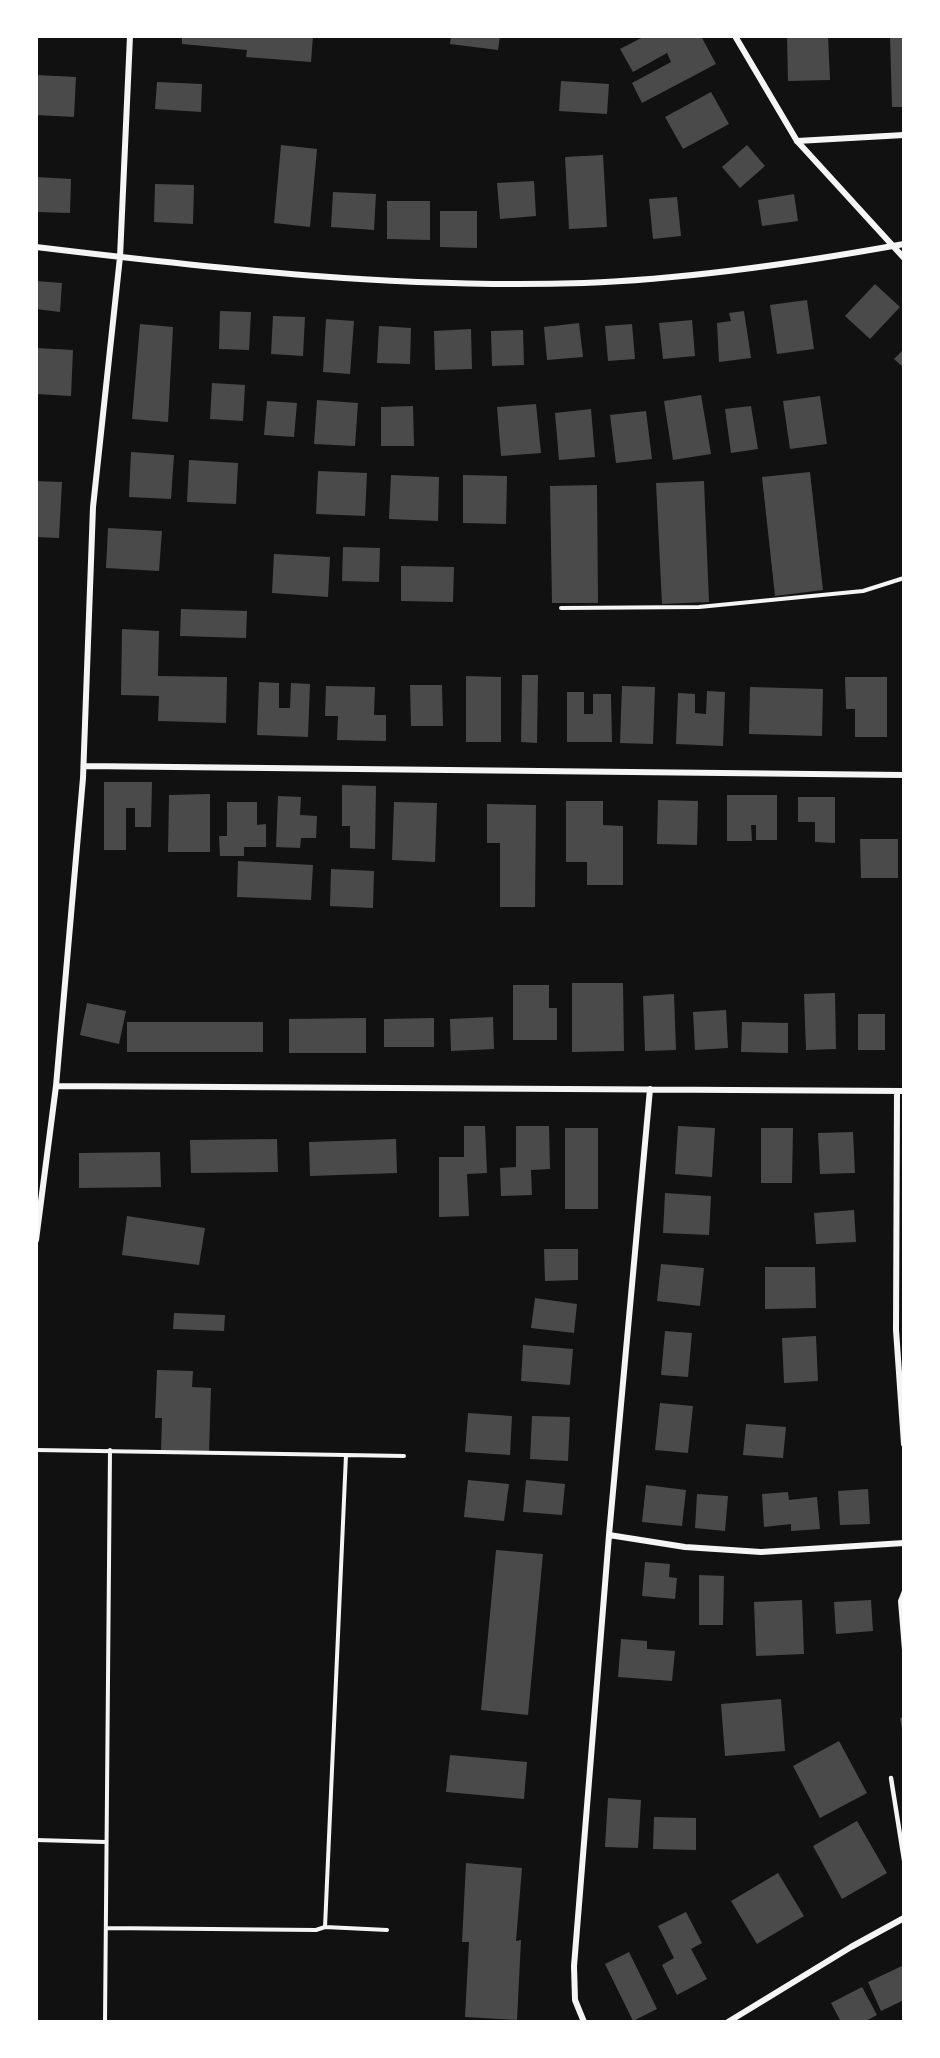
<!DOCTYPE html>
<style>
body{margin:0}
#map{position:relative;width:940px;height:2058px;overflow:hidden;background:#111;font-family:Inter,sans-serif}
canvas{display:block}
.frame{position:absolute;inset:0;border:38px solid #fff;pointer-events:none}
</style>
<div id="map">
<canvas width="940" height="2058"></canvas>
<div class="frame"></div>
</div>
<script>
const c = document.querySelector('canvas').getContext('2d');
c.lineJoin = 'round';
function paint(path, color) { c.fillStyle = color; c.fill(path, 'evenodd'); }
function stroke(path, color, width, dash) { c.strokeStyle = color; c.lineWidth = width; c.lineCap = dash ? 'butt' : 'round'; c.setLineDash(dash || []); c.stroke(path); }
const building = new Path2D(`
 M182 36H313L311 62 246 57 247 50 182 44Z
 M451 36H500L498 50 450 44Z
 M645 36H701L716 64 642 103 632 83 671 62 667 53 633 72 620 49Z
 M787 36H828L830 80 788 81Z
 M890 36H904V107H892Z
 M36 75 76 77 74 117 36 115Z
 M561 81 609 84 607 114 559 111Z
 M157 82 202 84 201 112 155 109Z
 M711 92 729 124 683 149 665 117Z
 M281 145 317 149 310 227 274 223Z
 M747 145 765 166 740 188 722 167Z
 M603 155 607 227 569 229 565 157Z
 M36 177 71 179 70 213 36 212Z
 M534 181 536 216 500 219 497 183Z
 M155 184 194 185 193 224 154 222Z
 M333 192 376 194 374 230 331 227Z
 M794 194 798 221 762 226 758 200Z
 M677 197 681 236 653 239 649 199Z
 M387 201H430V240L387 239Z
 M440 211H477V248L440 247Z
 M36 281 62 283 60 312 36 309Z
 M875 284 900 307 870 339 845 316Z
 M807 300 814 349 777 354 770 305Z
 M220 311 251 312 249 350 219 349Z
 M744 311 751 358 719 362 717 323 731 321 729 313Z
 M273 316 305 317 303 356 271 354Z
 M326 319 354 321 350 374 323 372Z
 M692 320 695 356 663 359 659 323Z
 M579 323 583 357 547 360 544 327Z
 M140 324 173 327 168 422 132 419Z
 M632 324 635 359 608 361 605 326Z
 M379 326 411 328 410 364 377 363Z
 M471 329 472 369 435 370 434 331Z
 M523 330 524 365 492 366 491 331Z
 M36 348 73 350 71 396 36 394Z
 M904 349V368L894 359Z
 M212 383 245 385 243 421 210 419Z
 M701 395 711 454 673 460 664 401Z
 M820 396 827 444 790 449 783 401Z
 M317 400 358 403 355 446 314 444Z
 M267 401 297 403 294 437 264 435Z
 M536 404 541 453 501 456 497 407Z
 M413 406 414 446H381V407Z
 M751 406 758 449 731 453 725 409Z
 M591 409 595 457 559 460 555 413Z
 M646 411 652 459 616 463 610 415Z
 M131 452 174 455 171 499 129 497Z
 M189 460 238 463 236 504 187 502Z
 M318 471 367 473 365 516 316 514Z
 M810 472 823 590 775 596 762 477Z
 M391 475 439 477 438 521 389 519Z
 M463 475 507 476 506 524 463 523Z
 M36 481 62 482 59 538 36 537Z
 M704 481 709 602 662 604 656 483Z
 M597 485 598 603H552L550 486Z
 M108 528 162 531 159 571 106 568Z
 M343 547 380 548 379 582 342 581Z
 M274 554 330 557 328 597 272 593Z
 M401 566 454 567 453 602 401 601Z
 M181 609 247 611 246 638 180 636Z
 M122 629 159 631 158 676 227 677 226 723 158 721 159 696 121 695Z
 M522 675H538L537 743 521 742Z
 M466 676 501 677V742H466Z
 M845 677H887V737H855V709H846Z
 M259 682 279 683V708H290L291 683 310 684 308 737 257 735Z
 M410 685H442L443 726H411Z
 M326 686 375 687 374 715H386V741L337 740 338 716H325Z
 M622 686 655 687 653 744 620 743Z
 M750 687 823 689 822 736 749 734Z
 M707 691 725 692 723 746 676 744 678 693 695 694V713L706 714Z
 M567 692H584V714H593V694H611L612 742H567Z
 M104 782H152L151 827H135V808H126V850H104Z
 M342 785 376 786 375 849 350 848V826H342Z
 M210 794V852H168L169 795Z
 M727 795H777V840H756V825H751L752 841H727Z
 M278 796 301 797 300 815 317 816 316 838H301L300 848 276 847Z
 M798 797H835V843L815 842V822H798Z
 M658 800 698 801 697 845 657 844Z
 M566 801H603V825L623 826V885H587V862H566Z
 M227 802H257V825L266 824V847H244V856H220L219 836H227Z
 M394 802 437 803 435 862 392 860Z
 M487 804 536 805 535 907H500V843H487Z
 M860 839H898V878H861Z
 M238 861 313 865 311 900 237 897Z
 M331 869 374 871 373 908 330 906Z
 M572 983H623L624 1051 572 1052Z
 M513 985H549V1008H557V1040H513Z
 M835 993 836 1049 806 1050 804 994Z
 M674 994 676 1050 645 1051 643 996Z
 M87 1003 126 1011 119 1044 80 1035Z
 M726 1010 728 1048 695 1050 693 1012Z
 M858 1014H885V1050H858Z
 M493 1017 494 1049 451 1051 450 1019Z
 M366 1018V1053H289V1019Z
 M434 1018V1047H384V1019Z
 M127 1022H263V1052H127Z
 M742 1022 788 1023V1053L741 1052Z
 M464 1126H485L487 1173 467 1174 469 1216 439 1217V1157H464Z
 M516 1126H549L550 1169 531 1170 532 1195 501 1196 500 1168 516 1167Z
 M678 1126 715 1128 712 1177 675 1174Z
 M565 1128H598V1209H565Z
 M761 1128H793L792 1183H761Z
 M853 1132 855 1173 820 1174 818 1133Z
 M277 1139 278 1172 191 1173 190 1140Z
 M396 1139 397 1173 310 1176 309 1142Z
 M160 1152 161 1187 79 1188V1153Z
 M665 1193 711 1196 709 1235 663 1233Z
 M854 1210 856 1242 816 1244 814 1213Z
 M127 1216 205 1228 199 1265 122 1255Z
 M544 1249H578V1280L545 1281Z
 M661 1264 704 1268 700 1306 657 1301Z
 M765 1267H815L816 1308 765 1309Z
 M535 1298 577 1304 574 1333 531 1328Z
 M174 1313 225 1315 224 1331 173 1329Z
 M665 1331 692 1333 688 1377 661 1375Z
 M816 1336 818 1381 784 1383 782 1338Z
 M523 1345 573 1349 570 1385 521 1381Z
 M157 1370 193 1371 192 1387 211 1388 209 1453 161 1451 162 1418H155Z
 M660 1403 693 1406 688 1453 655 1450Z
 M468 1413 512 1416 510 1455 465 1452Z
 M532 1416 570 1417 568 1461 530 1459Z
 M746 1424 786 1427 783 1458 743 1455Z
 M468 1480 509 1484 504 1521 464 1517Z
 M526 1480 565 1484 562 1515 523 1512Z
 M646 1485 686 1490 682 1526 642 1522Z
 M868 1489 870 1524 840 1525 838 1491Z
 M788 1492 789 1500 817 1497 820 1529 791 1531V1524L764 1527 762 1494Z
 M697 1494 728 1496 725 1531 695 1528Z
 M496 1550 543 1554 528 1715 481 1710Z
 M645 1562 670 1564 669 1577 677 1578 675 1599 642 1596Z
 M699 1575 724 1576 723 1625H699Z
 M802 1600 804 1654 756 1656 754 1602Z
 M871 1600 873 1631 836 1634 834 1602Z
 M621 1639 647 1641V1649L675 1651 672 1681 618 1677Z
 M781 1699 785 1751 725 1756 721 1704Z
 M904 1717V1735H903L900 1718Z
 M839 1741 867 1793 820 1818 793 1766Z
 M450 1755 527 1762 524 1799 446 1792Z
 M608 1798 641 1800 638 1848 605 1847Z
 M654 1817 696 1818V1850L653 1849Z
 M857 1821 887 1873 842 1899 813 1846Z
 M466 1863 522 1868 516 1941 521 1940 517 2020 465 2017 469 1942H462Z
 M778 1873 804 1916 757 1944 731 1901Z
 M686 1912 702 1943 691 1949 707 1979 677 1995 662 1965 674 1958 658 1926Z
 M629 1952 657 2009 633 2021 605 1964Z
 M904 1965V2000L881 2011 868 1982Z
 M862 1987 877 2015 864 2022H841L831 2003Z`);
const path = new Path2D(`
 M561 608 699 607 863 591 904 578
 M36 1450 346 1455 325 1927 316 1930 106 1928
 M346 1455 404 1456
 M904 1591 900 1601 904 1650
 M36 1840 106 1842
 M325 1927 387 1930
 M105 2022 110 1450`);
const service = new Path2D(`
 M891 1778 904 1860`);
const minor = new Path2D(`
 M735 36 797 141 904 258
 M797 141 904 135
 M36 247C218 269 400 289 584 283 691 279 799 263 904 244
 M84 766 904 775
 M56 1086 904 1091
 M897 1091 896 1330 904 1444
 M36 1240 56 1086 83 778 93 507 120 257 130 36
 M609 1535 685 1547 761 1552 904 1543
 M584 2022 575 2000 574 1966 609 1535 650 1089
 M728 2022 851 1947 904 1918`);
paint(building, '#4a4a4a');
stroke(path, '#f5f5f5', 4);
stroke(service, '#f5f5f5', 4.5);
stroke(minor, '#f5f5f5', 6);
</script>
